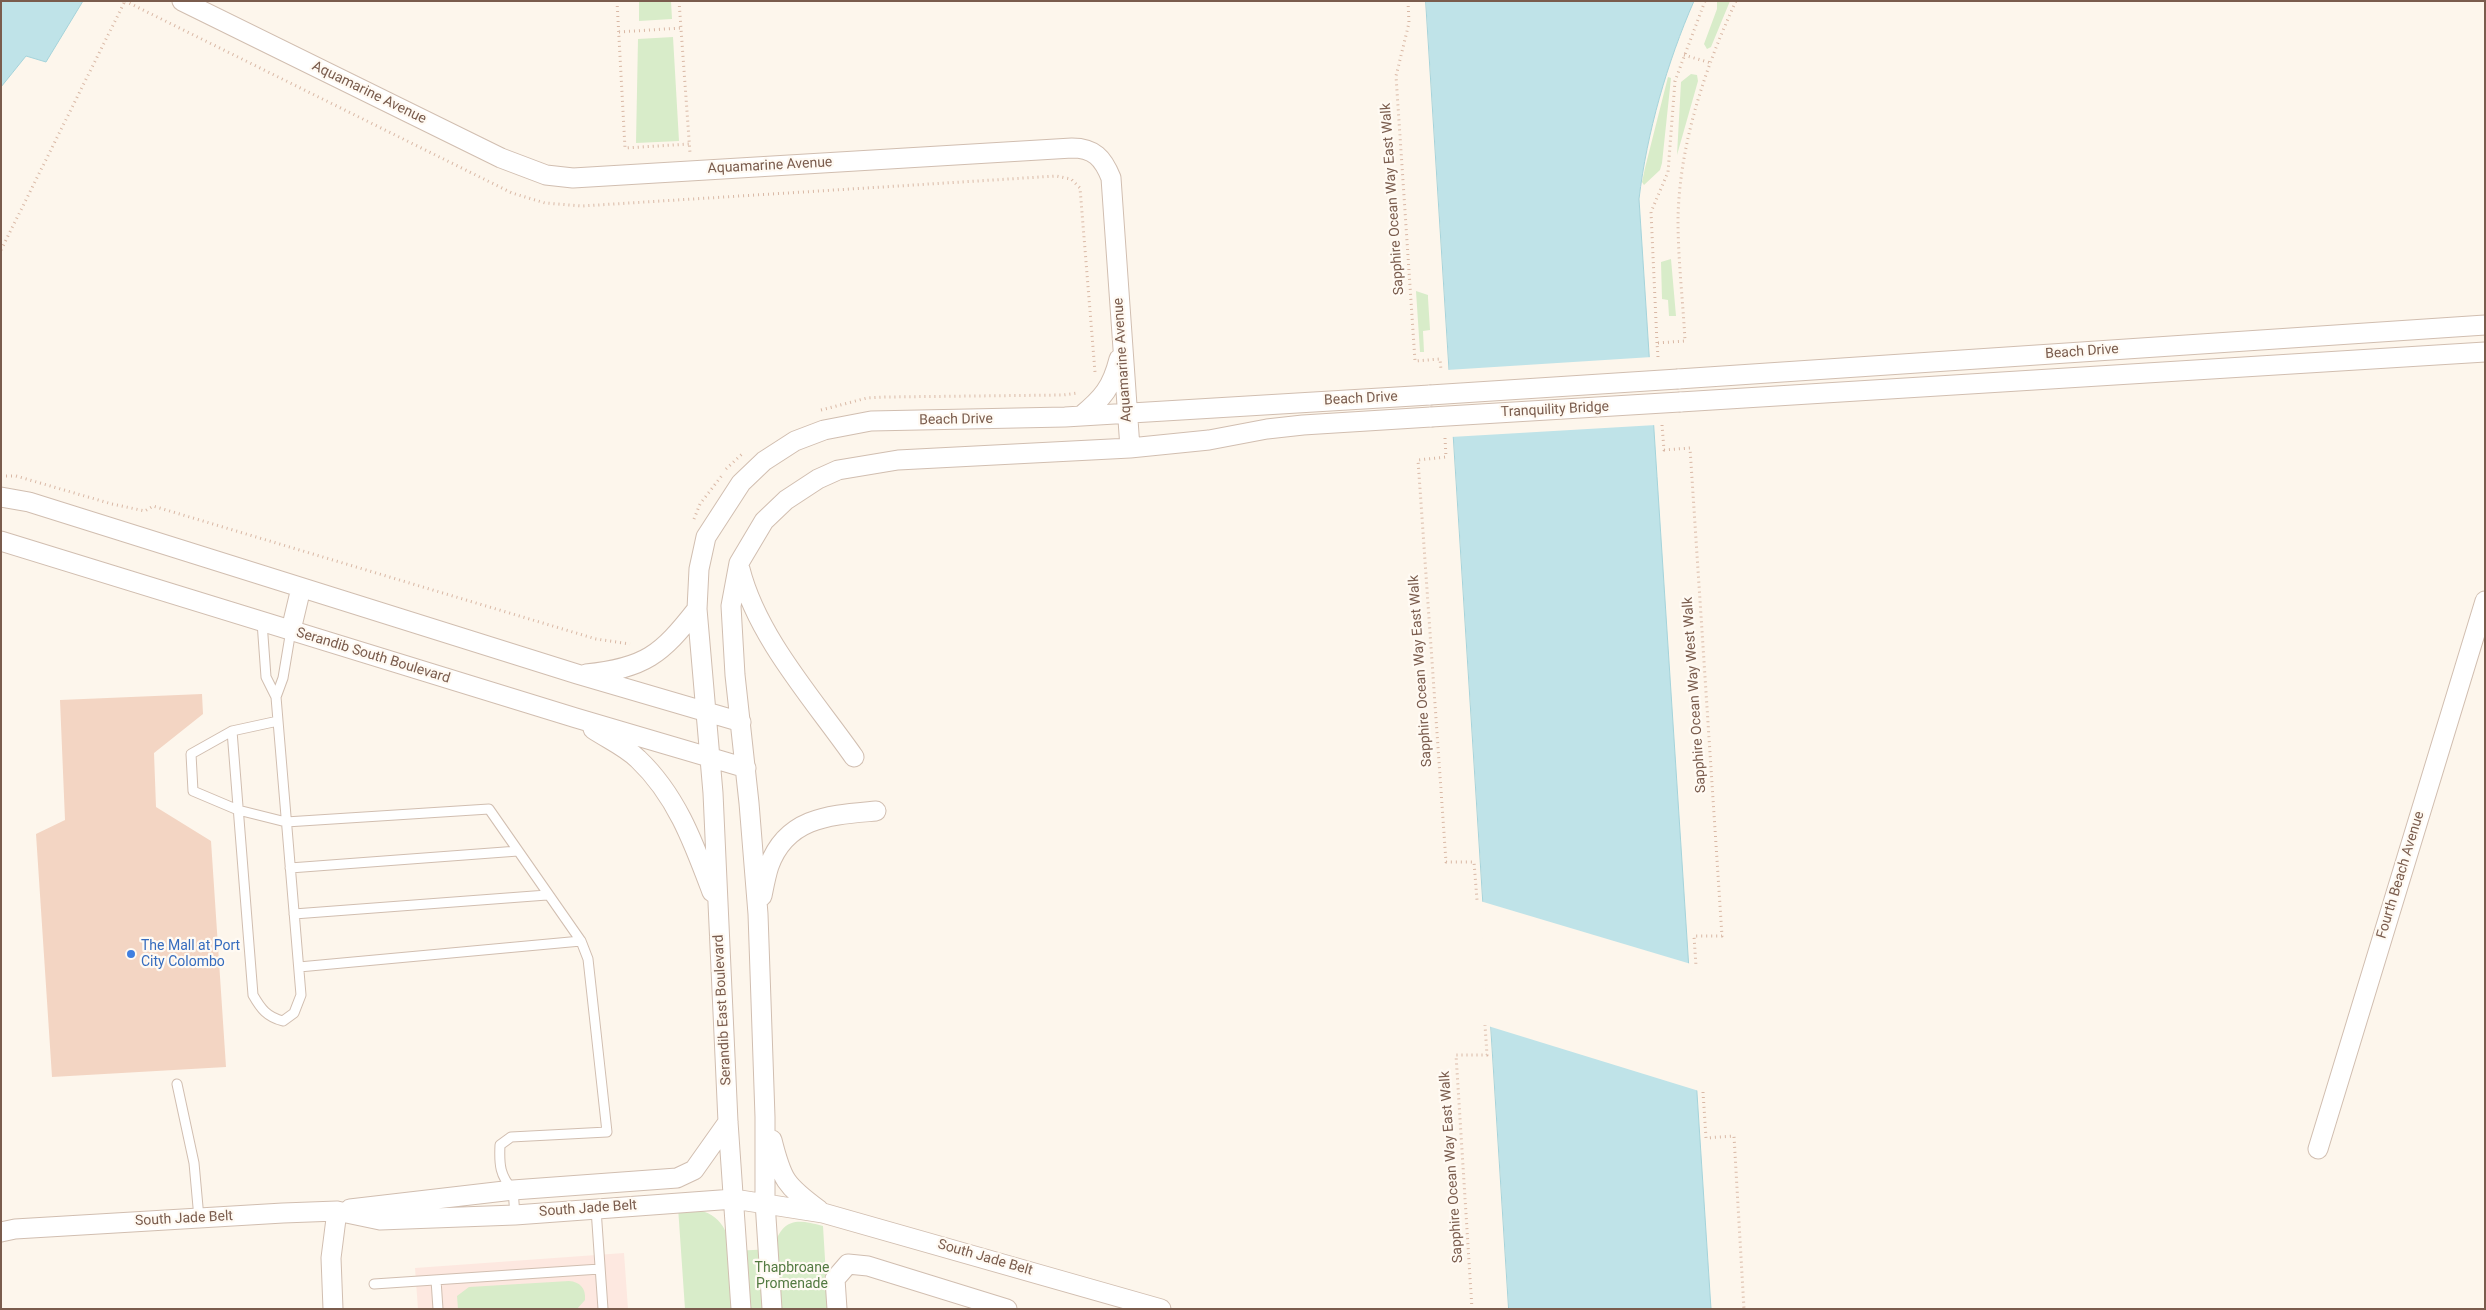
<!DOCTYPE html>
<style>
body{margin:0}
#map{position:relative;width:2486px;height:1310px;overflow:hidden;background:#fdf6ec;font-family:Roboto,sans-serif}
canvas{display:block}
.frame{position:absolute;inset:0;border:2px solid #7a5c4d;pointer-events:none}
</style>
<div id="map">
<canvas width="2486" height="1310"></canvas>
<div class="frame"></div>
</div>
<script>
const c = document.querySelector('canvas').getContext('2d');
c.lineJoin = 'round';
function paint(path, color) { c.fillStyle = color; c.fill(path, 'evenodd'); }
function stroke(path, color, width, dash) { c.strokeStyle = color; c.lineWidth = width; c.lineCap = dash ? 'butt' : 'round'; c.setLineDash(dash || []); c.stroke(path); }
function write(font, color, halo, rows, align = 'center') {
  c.font = font + ' Roboto,sans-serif'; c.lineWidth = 4.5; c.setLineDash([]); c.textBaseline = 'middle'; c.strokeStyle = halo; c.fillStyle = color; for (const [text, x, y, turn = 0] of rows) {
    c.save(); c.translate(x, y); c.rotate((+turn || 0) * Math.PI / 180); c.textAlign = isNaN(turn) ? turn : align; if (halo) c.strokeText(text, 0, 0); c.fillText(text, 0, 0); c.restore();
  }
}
const commercial = new Path2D(`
 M624 1253 628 1309H418L415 1268Z`);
const green = new Path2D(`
 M639 1H671L672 19 639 21Z
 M1717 1H1730L1711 47 1707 49 1704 44 1717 9Z
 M673 37 679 141 636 143 638 39Z
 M1691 74 1697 75 1698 81 1677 155 1681 82Z
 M1668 77 1671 78 1662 163 1660 170 1644 185 1642 182 1645 168Z
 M1671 259 1676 316H1669L1668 300 1662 299 1661 262Z
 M1416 291 1428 295V298L1430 330 1423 331 1424 352H1420Z
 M678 1207C713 1210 723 1217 733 1251L773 1249C782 1219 795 1218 823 1226L828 1309H685Z
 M569 1281C580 1282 586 1288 585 1300L577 1309H458L457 1296 469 1287Z`);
const water = new Path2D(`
 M1 1H83L46 62 26 56 1 87Z
 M1426 1H1694C1667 63 1647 132 1639 199L1711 1309H1509Z`);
const pier = new Path2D(`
 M1652 357 1656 425 1451 437 1447 370Z
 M1480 901 1691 964 1699 1091 1488 1026Z`);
const building = new Path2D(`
 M202 694 203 714 154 753 156 807 211 841 226 1067 52 1077 36 834 65 820 60 700Z`);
const path = new Path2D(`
 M125 1 512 193 545 203 582 206 1056 176 1071 179 1080 188 1095 372
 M617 1 625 148 689 144
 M679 1 690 153
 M1408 1 1409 23 1396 76 1415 361 1440 359 1441 370
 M619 32 681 28
 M1684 55 1711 63
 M1 250 125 1
 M1657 343 1651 212 1668 172 1675 81 1705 1
 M1658 357 1657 343 1685 341C1683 301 1678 260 1678 220 1679 145 1705 68 1736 1
 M821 410 867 398 885 397 1063 395 1078 393
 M1662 425 1664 450 1690 448 1722 936H1694L1696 966
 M1445 438 1446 457 1418 460 1446 862H1474L1477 900
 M726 469 742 454
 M1 476H16L112 504 145 511 153 506 596 639 630 644
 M694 519 700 504 723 474
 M1703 1092 1706 1138 1734 1136 1744 1309
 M1472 1309 1456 1055H1487L1485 1025`);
const service = new Path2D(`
 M276 697 283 678 291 630
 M278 721 232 731 191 754 193 791 238 810 286 822 489 809 581 941
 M232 731 253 995C261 1009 267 1017 283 1021L294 1013 301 995 276 697 266 677 262 622
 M290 868 518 851
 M294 914 547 895
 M299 967 581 941 588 959 607 1132 511 1137 500 1145C499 1165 500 1176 513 1190L515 1215
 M177 1084 194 1163 199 1218
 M596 1209 603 1309
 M436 1280 438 1309
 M374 1284 600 1269`);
const minor = new Path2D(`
 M182 1 501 158 546 175 573 178 1072 148C1094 148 1103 158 1111 178L1130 448
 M1678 379 2485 325
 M1680 402 2485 352
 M1081 416C1103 398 1112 387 1119 359
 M1 497 29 502 577 674 741 722
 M1 541 576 718 746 768
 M740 569C757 637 814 700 854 757
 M291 630 301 588
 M586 674C645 668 661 655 697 609
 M593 729C608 739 626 747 638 759 677 796 694 844 712 892
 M762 896C764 886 766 875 769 866 787 816 832 815 876 811
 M772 1140C782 1180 785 1185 819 1210
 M2318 1149 2485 601
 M350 1209 513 1190 677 1178 694 1170 728 1122
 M1 1232 15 1229 283 1213 337 1211 380 1220 515 1215 734 1199 823 1213 1161 1309
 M333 1309 331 1258 337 1211
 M741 1309 728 1122 713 793 697 609 699 569 706 537 741 483 764 461 795 441 824 430 871 421 1065 417 1430 395
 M772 1309 765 1202V1117L758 914 749 803 735 675 731 606 739 563 764 521 786 500 818 479 838 470 898 460 1130 448 1209 440 1267 429 1303 425 1431 417
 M837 1309 835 1279 848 1264 868 1266 1007 1309`);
const minorBridge = new Path2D(`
 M1430 395 1678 379
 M1431 417 1680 402`);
const markers = [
 [131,954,5,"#3f7fe0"]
];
const streetNames = [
 ["Aquamarine Avenue",369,93,26],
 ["Aquamarine Avenue",770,166,-3],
 ["Sapphire Ocean Way East Walk",1393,199,-94],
 ["Beach Drive",2082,352,-4],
 ["Aquamarine Avenue",1123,360,-94],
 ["Beach Drive",1361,399,-3],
 ["Tranquility Bridge",1555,410,-3],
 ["Beach Drive",956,420,-1],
 ["Serandib South Boulevard",373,656,17],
 ["Sapphire Ocean Way East Walk",1421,671,-94],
 ["Sapphire Ocean Way West Walk",1695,695,-94],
 ["Fourth Beach Avenue",2401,875,-73],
 ["Serandib East Boulevard",723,1010,-93],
 ["Sapphire Ocean Way East Walk",1452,1167,-94],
 ["South Jade Belt",588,1209,-4],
 ["South Jade Belt",184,1219,-3],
 ["South Jade Belt",985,1258,16]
];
const shopNames = [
 ["The Mall at Port",141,946],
 ["City Colombo",141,962]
];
const parkNames = [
 ["Thapbroane",792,1268],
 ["Promenade",792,1284]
];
paint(commercial, '#fde8e0');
paint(green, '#d8ecc9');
paint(water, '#bfe3e8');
stroke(water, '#a5d3da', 1);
paint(pier, '#fdf6ec');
paint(building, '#f3d5c3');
stroke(service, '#d1beb0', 11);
stroke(minor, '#d1beb0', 21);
stroke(path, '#d9b8a5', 3, [1, 4]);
stroke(service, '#fff', 9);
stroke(minor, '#fff', 19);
stroke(minorBridge, '#d1beb0', 21, []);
stroke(minorBridge, '#fff', 19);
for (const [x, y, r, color] of markers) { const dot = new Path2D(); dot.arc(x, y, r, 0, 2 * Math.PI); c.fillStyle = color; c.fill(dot); stroke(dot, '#fffaf3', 2); }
write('14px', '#7a5c4d', '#fffaf3', streetNames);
write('14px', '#366cbe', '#fffaf3', shopNames, 'left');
write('14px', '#537a41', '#fffaf3', parkNames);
</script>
